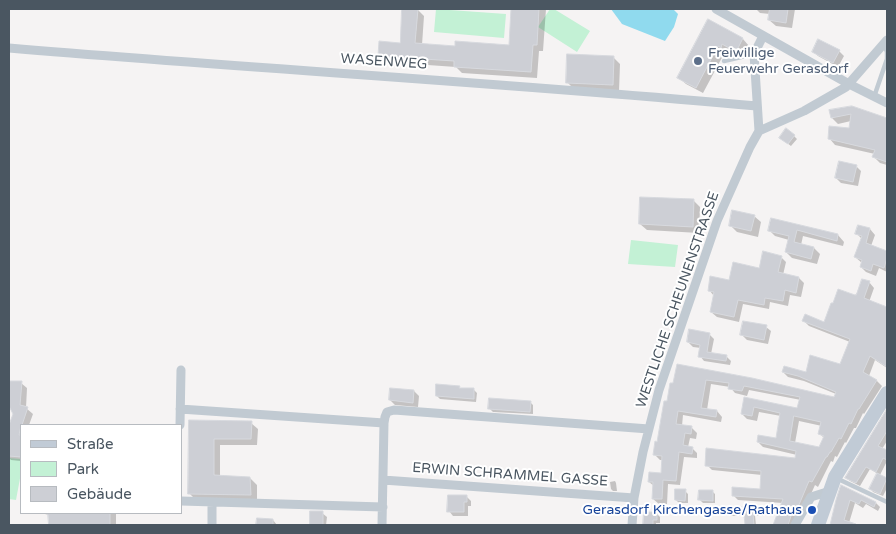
<!DOCTYPE html>
<meta charset="utf-8">
<style>
body{margin:0}
#map{position:relative;width:896px;height:534px;overflow:hidden;background:#f5f3f3;font-family:"Varela Round",sans-serif}
canvas{display:block}
.frame{position:absolute;inset:0;border:10px solid #4a5661;pointer-events:none}
.legend{position:absolute;left:20px;top:424px;width:162px;height:90px;box-sizing:border-box;background:#fff;border:1px solid #b7bbc0;margin:0;padding:6px 9px;list-style:none;font-size:15px;color:#4a5661}
.legend li{display:flex;align-items:center;gap:10px;height:25px}
.legend b{width:25px;border:1px solid #b7bbc0}
</style>
<div id="map">
<canvas width="896" height="534"></canvas>
<div class="frame"></div>
<ul class="legend">
<li><b style="height:6px;background:#c1cbd6"></b>Straße</li>
<li><b style="height:14px;background:#c3f1d5"></b>Park</li>
<li><b style="height:14px;background:#cdcfd5"></b>Gebäude</li>
</ul>
</div>
<script>
const c = document.querySelector('canvas').getContext('2d');
c.lineJoin = 'round';
function paint(path, color) { c.fillStyle = color; c.fill(path, 'evenodd'); }
function stroke(path, color, width, dash) { c.strokeStyle = color; c.lineWidth = width; c.lineCap = dash ? 'butt' : 'round'; c.setLineDash(dash || []); c.stroke(path); }
function write(font, color, halo, rows, align = 'center') {
  c.font = font + ' "Varela Round",sans-serif'; c.lineWidth = 4; c.setLineDash([]); c.textBaseline = 'middle'; c.strokeStyle = halo; c.fillStyle = color; for (const [text, x, y, turn = 0] of rows) {
    c.save(); c.translate(x, y); c.rotate((+turn || 0) * Math.PI / 180); c.textAlign = isNaN(turn) ? turn : align; if (halo) c.strokeText(text, 0, 0); c.fillText(text, 0, 0); c.restore();
  }
}
const green = new Path2D(`
 M436 9 506 14 504 38 434 32Z
 M550 9H554L590 31 577 52 538 27Z
 M631 240 678 245 675 267 628 264Z
 M9 458 21 459V473L16 500 9 499Z`);
const water = new Path2D(`
 M611 9H673L678 14 674 27 665 41 622 24Z`);
const shadow = new Path2D(`
 M404 9H417L424 16 422 45 456 48 510 46 512 9H546L543 51H539L537 78 462 73 456 67 385 62 379 55 401 44Z
 M756 9H795L792 28 776 26 769 20 770 14 760 13Z
 M709 21 743 39 749 46 743 57 729 50 727 53 725 52 703 93 686 84 679 78Z
 M813 51H839L844 56 838 67 818 56Z
 M613 57 620 64 619 91 574 89 567 82Z
 M852 107 887 120V165L880 163 874 157 875 154 835 145 829 138 850 130 851 121 838 124 832 118Z
 M794 136 797 139 791 146 784 141Z
 M856 166 861 171 858 186 841 183 836 178Z
 M693 200 700 207 699 233 647 230 640 224Z
 M754 216 761 222 758 237 737 232 730 225Z
 M772 219 838 235 844 242 843 246 803 236 801 245 814 248 820 254 817 264 792 258 786 252 789 240 775 236 769 230Z
 M870 229 875 235 871 246 887 252V272L879 268 876 276 866 272 861 267 862 263 855 257 862 239 856 233Z
 M781 257 786 262 783 275 799 278 804 283 801 297 790 295 788 306 770 302 769 309 743 304 739 322 717 317 711 312 714 296 709 290 760 270Z
 M869 282 874 288 869 302 887 309V368L875 360 869 376 877 381 882 386 864 414 863 413 856 428H854L846 443 845 442 837 457 835 456 833 462 831 461 818 487 815 485 803 512 795 525H774L783 503 738 500 733 495 761 490 762 475 712 470 707 465 796 459 797 455 763 447 758 442 777 440 781 416 759 412 757 421 747 419 742 414 745 398 798 410 801 400 749 390 747 396 735 393 730 387 711 384 707 410 717 411 722 417 721 422 683 415 682 426 691 427 697 433 696 439 690 438 688 447 692 448 697 453V458L684 457 680 485 668 484 667 504H659L653 499 654 486 649 482 662 474 663 460H660L655 455 678 366 835 398 836 394 804 381 788 377 783 372 807 373 841 365 850 342 809 326 804 321 825 323ZM799 421 822 426 820 434 824 438 820 448 795 443Z
 M766 327 771 331 768 344 747 340 742 335Z
 M709 334 714 339 711 354 726 356 731 361 730 365 704 361 700 356 701 348 693 347 688 342Z
 M9 382 21 383 27 388 26 408 33 414 29 425H21V461L11 460 9 458V428L14 414 9 403Z
 M459 387 461 389 474 390 477 393 476 402 440 399 437 396Z
 M414 391 419 396 418 407 395 405 390 400Z
 M530 402 533 405V414L493 412 490 409Z
 M885 415 887 416V441L882 449 887 452V461L880 475 887 479V488L883 496 873 492 871 489 878 474 870 469 860 486 850 481 846 478Z
 M190 421 251 423 258 429 257 445H220V477L250 478 257 485V501L196 500 189 493Z
 M615 481 616 483 617 491H613L611 489 610 482Z
 M842 487 876 503 880 507 878 511 866 504 863 508 855 503 849 523 855 525H831Z
 M685 491 688 494V503H679L676 500Z
 M712 491 715 494V503H703L700 500Z
 M466 496 471 501V506H468V516H453L449 511Z
 M761 508 763 511V516H755L756 525H747L746 516H729L726 514Z
 M311 512 322 513 327 517 326 525H311Z
 M43 513H116V525H50L49 515 45 514Z
 M645 513 657 514 660 517V523H656V525H644Z
 M258 520H273L277 525H306H258Z`);
const building = new Path2D(`
 M402 9H418L415 43 455 46V41L509 45 511 9H539L537 45H533L531 72 454 67V61L378 56 379 41 400 43Z
 M770 9H788L786 23 768 20Z
 M708 19 743 38 736 52 722 44 721 48 718 46 696 88 677 78Z
 M818 39 840 50 833 63 812 52Z
 M567 54 614 56 613 85 566 83Z
 M852 106 887 118V162L872 157 875 150 828 139 829 126 849 128 851 114 831 118 829 110Z
 M786 128 795 135 788 144 779 138Z
 M839 161 857 165 853 182 835 178Z
 M640 197 694 199 693 227 639 224Z
 M732 210 755 215 751 231 729 226Z
 M771 218 838 234 837 241 797 230 794 242 814 247 811 259 785 252 789 236 768 231Z
 M858 225 870 228 866 243 887 251V258L884 268 873 264 871 271 860 267 862 260 854 257 862 236 855 234Z
 M763 251 782 256 778 272 799 277 796 293 785 290 783 301 765 298 764 305 738 300 734 317 710 312 714 292 708 291 710 276 729 280 733 262 759 268Z
 M862 279 870 281 864 298 887 307V367L870 356 863 372 877 380 859 409H858L851 424 849 423 841 439 839 438 831 452H830L827 457H826L812 482 809 481 798 507 794 514 792 513 788 525H773L783 499 732 496V487L760 489 761 471 705 466 706 448 795 458 796 451 757 442 758 435 776 438 780 413 754 407 752 416 741 414 744 397 797 408 800 397 744 386 742 391 728 389 729 383 706 380 701 408 717 410 716 417 678 411 676 424 692 426 691 434 685 433 683 445 693 447 692 454 679 452 676 481 663 480 662 499H652L653 482H648L649 472 661 473 662 456 653 455 655 441 657 442 664 401H667L670 383H673L677 364 752 378 834 397 836 392 798 376 782 372 784 366 806 372 810 355 840 364 850 339 802 321 805 314 824 322 831 303H833L838 289 855 295H856ZM794 416 821 422 818 434 824 436 819 447 790 441Z
 M743 321 767 325 764 340 740 335Z
 M689 329 710 333 707 352 727 355 726 361 698 357 700 345 687 342Z
 M9 381H22L20 405 28 407 22 425H21L19 435H21V457L9 456V425L13 414 9 406Z
 M436 384 460 386 459 388H474V399L436 396Z
 M390 388 414 390 413 403 389 400Z
 M489 398 531 401 530 412 488 409Z
 M887 409V431L878 446 887 450V460L883 458 876 472 866 467 856 483 845 478Z
 M189 420 252 421 251 439H214V475L250 477 251 495 188 494Z
 M877 473 887 478 880 494 869 489Z
 M841 485 876 502 874 507 861 500 859 504 850 500 844 520 856 524V525H830L836 500Z
 M675 489H686L685 501 675 500Z
 M699 490H713V501L698 500Z
 M448 495H467V502H464V512H447Z
 M761 507V514H753L754 525H745L744 514H725V508Z
 M310 511H323V525H310Z
 M644 512H657V520H653V525H643Z
 M48 513H110V525H49Z
 M257 518 273 519V525H256Z`);
const lane = new Path2D(`
 M884 44 887 52V59
 M724 61 754 54
 M874 97 887 59
 M836 478 887 502`);
const street = new Path2D(`
 M716 9 849 84 887 103
 M9 48C258 69 508 83 757 106
 M759 131 754 54 763 36
 M180 409 384 423 385 417 387 412 394 410 649 429
 M180 425 181 370
 M383 480 634 498
 M181 501 383 507
 M212 525V502
 M382 525 384 423
 M632 525 634 498 643 452 659 390 717 221 750 147 759 131 804 111 846 87 887 40
 M795 525 811 497 830 491`);
const secondary = new Path2D(`
 M818 525 835 477 887 393`);
const markers = [
 [698,61,5,"#5c6f8a"],
 [812,510,5,"#1a4fb4"]
];
const serviceNames = [
 ["Freiwillige",708,53],
 ["Feuerwehr Gerasdorf",708,69]
];
const streetNames = [
 ["WASENWEG",384,62,4],
 ["WESTLICHE SCHEUNENSTRASSE",678,300,-71],
 ["ERWIN SCHRAMMEL GASSE",510,475,4]
];
const transitNames = [
 ["Gerasdorf Kirchengasse/Rathaus",802,510]
];
paint(green, '#c3f1d5');
paint(water, '#90daee');
paint(shadow, '#0003');
paint(building, '#cdcfd5');
stroke(building, '#d7d9de', 1);
stroke(lane, '#c1cad2', 4.5);
stroke(street, '#c1cad2', 9);
stroke(secondary, '#c1cbd6', 14);
for (const [x, y, r, color] of markers) { const dot = new Path2D(); dot.arc(x, y, r, 0, 2 * Math.PI); c.fillStyle = color; c.fill(dot); stroke(dot, '#fff', 2); }
write('14px', '#4e5e75', '#fff', serviceNames, 'left');
write('14px', '#4a5661', '#fff', streetNames);
write('14px', '#164399', '#fff', transitNames, 'right');
</script>
